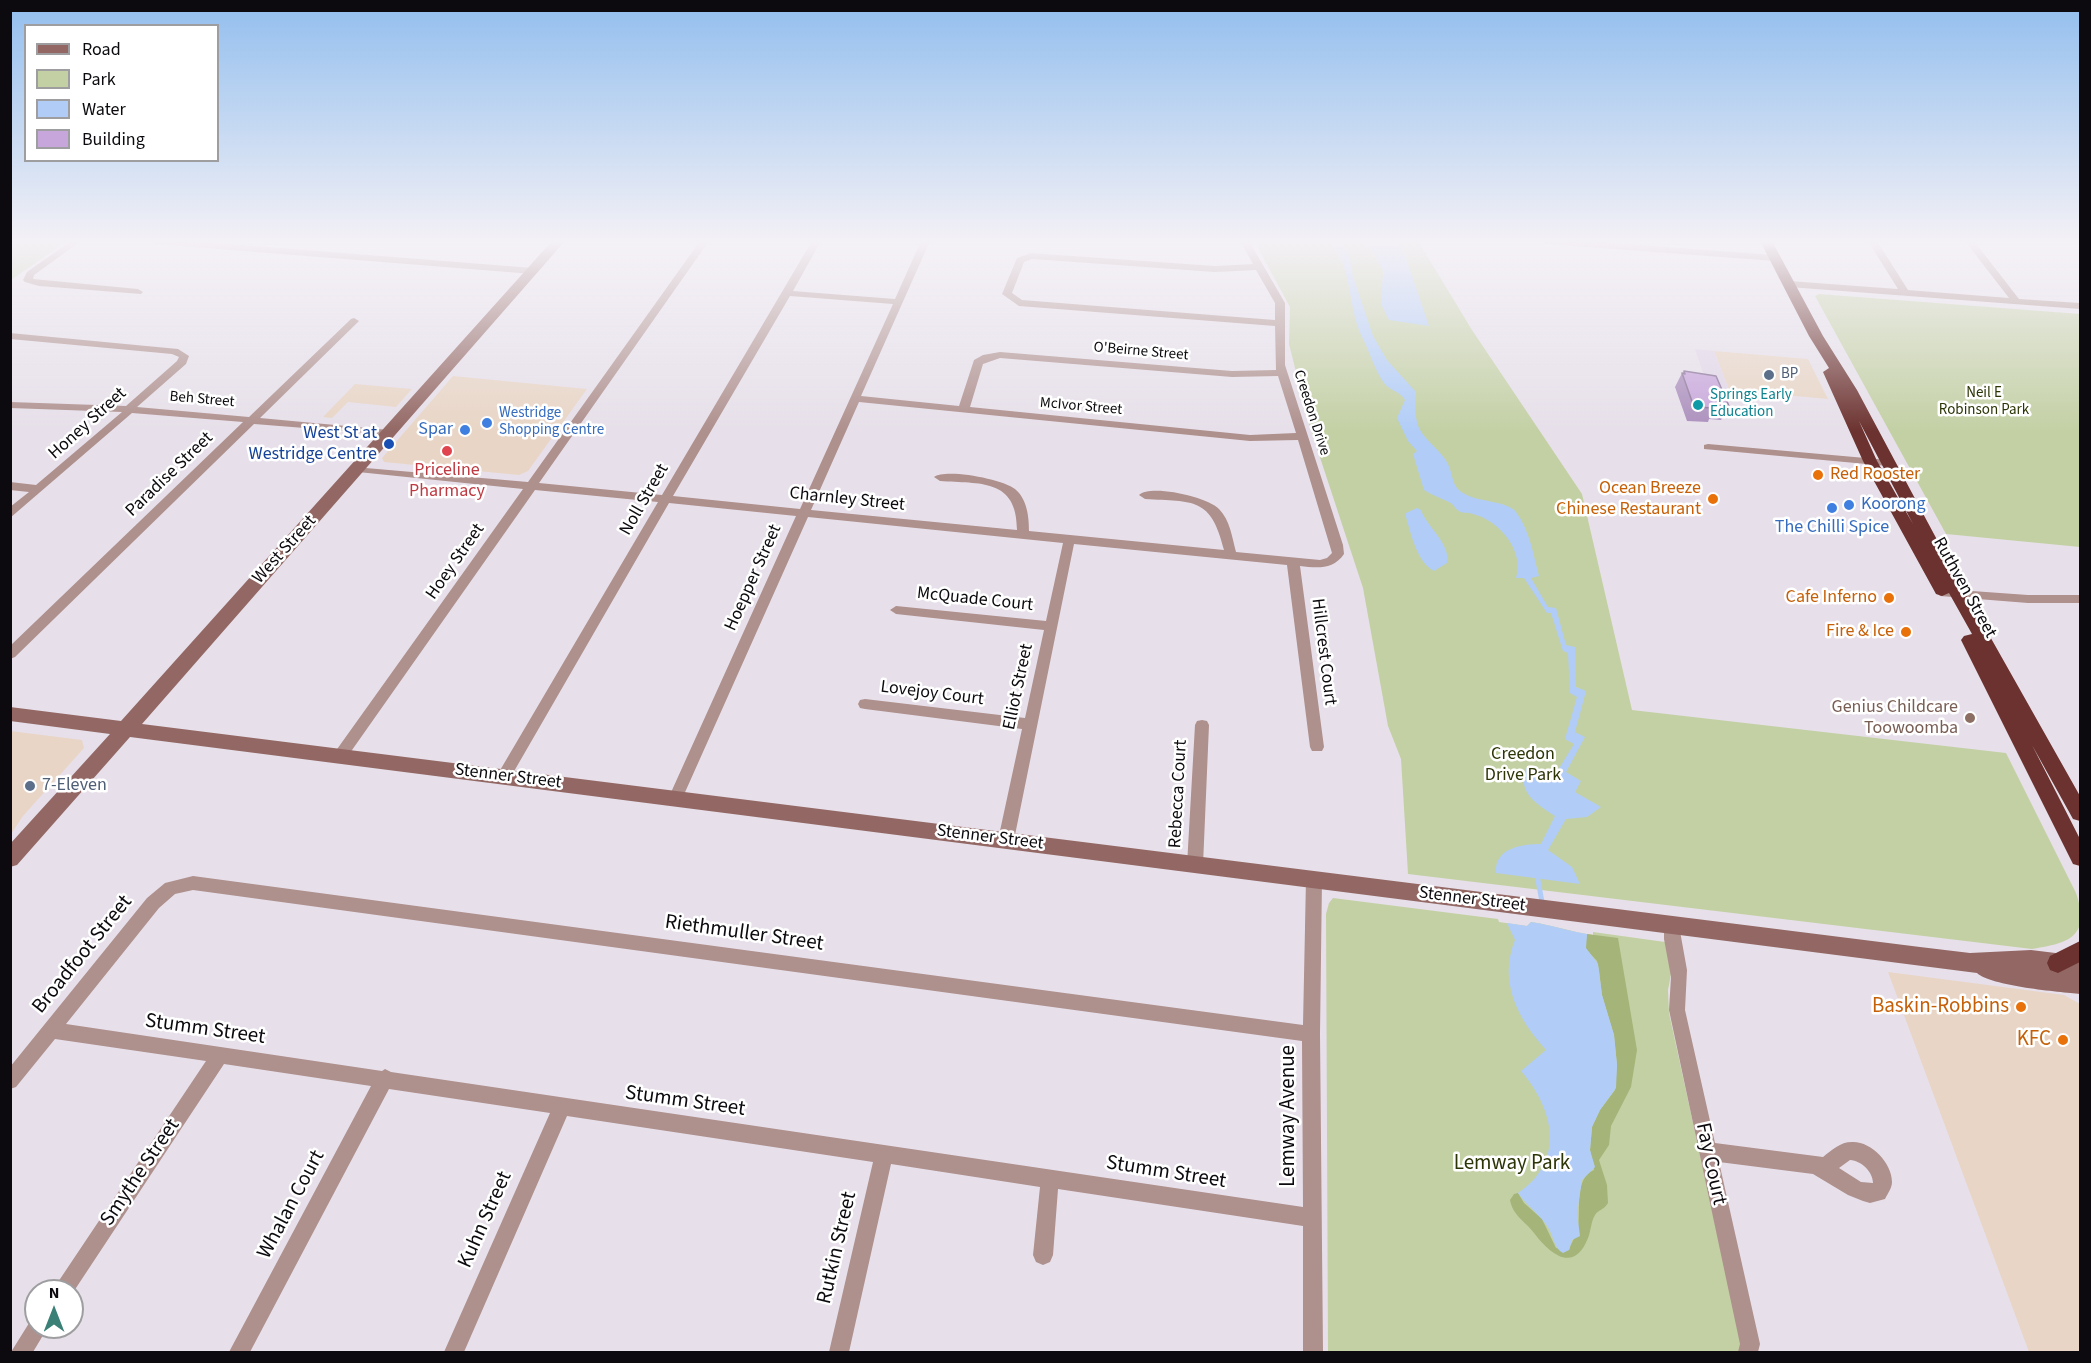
<!DOCTYPE html>
<style>
body{margin:0}
#map{position:relative;width:2091px;height:1363px;overflow:hidden;background:#e7e0ea;font-family:"Source Sans 3",sans-serif}
canvas{display:block}
.frame{position:absolute;inset:0;border:12px solid #0c0a0e;pointer-events:none}
.legend{position:absolute;left:24px;top:24px;width:195px;height:138px;box-sizing:border-box;background:#fff;border:2px solid #9e9d9f;margin:0;padding:8px 10px;list-style:none;font-size:18px;color:#0c0a0e}
.legend li{display:flex;align-items:center;gap:12px;height:30px}
.legend b{width:30px;border:2px solid #9e9d9f}
.north{position:absolute;left:24px;top:1279px;width:60px;height:60px;box-sizing:border-box;background:#fff;border:2px solid #9e9d9f;border-radius:50%;rotate:0deg;font-size:16px;font-weight:700;line-height:24px;text-align:center;color:#0c0a0e}
.north::after{content:'';display:block;margin:auto;width:21px;height:27px;background:#3b8077;clip-path:polygon(50% 0,100% 100%,50% 72%,0 100%)}
</style>
<div id="map">
<canvas width="2091" height="1363"></canvas>
<div class="frame"></div>
<ul class="legend">
<li><b style="height:8px;background:#936864"></b>Road</li>
<li><b style="height:16px;background:#c3d0a4"></b>Park</li>
<li><b style="height:16px;background:#b1cdf7"></b>Water</li>
<li><b style="height:16px;background:#c7a6db"></b>Building</li>
</ul>
<div class="north">N</div>
</div>
<script>
const c = document.querySelector('canvas').getContext('2d');
c.lineJoin = 'round';
function paint(path, color) { c.fillStyle = color; c.fill(path, 'evenodd'); }
function stroke(path, color, width, dash) { c.strokeStyle = color; c.lineWidth = width; c.lineCap = dash ? 'butt' : 'round'; c.setLineDash(dash || []); c.stroke(path); }
function write(font, color, halo, rows, align = 'center') {
  c.font = font + ' "Source Sans 3",sans-serif'; c.lineWidth = 5; c.setLineDash([]); c.textBaseline = 'middle'; c.strokeStyle = halo; c.fillStyle = color; for (const [text, x, y, turn = 0] of rows) {
    c.save(); c.translate(x, y); c.rotate((+turn || 0) * Math.PI / 180); c.textAlign = isNaN(turn) ? turn : align; if (halo) c.strokeText(text, 0, 0); c.fillText(text, 0, 0); c.restore();
  }
}
const commercial = new Path2D(`
 M1714 351 1808 359 1828 399 1729 390Z
 M453 376 587 389 528 471 519 475 384 462 382 458Z
 M355 384 412 389 396 407 348 402 332 418 323 417Z
 M10 731 82 740 84 748 23 816 11 834Z
 M1888 972 2064 995 2080 1004V1352H2029Z`);
const built = new Path2D(`
 M1695 349 1714 351 1729 390 1708 388Z`);
const green = new Path2D(`
 M11 241H67L11 280Z
 M1257 241H1418L1472 330 1582 494 1632 710 2006 753 2076 893C2091 937 2069 943 2032 949L1408 874 1401 759 1388 726 1363 588 1309 424 1289 344 1290 307 1259 250Z
 M1819 294 2080 314V547L1946 534 1815 296Z
 M1333 898 1498 919 1499 922 1527 926 1531 922C1553 925 1571 932 1593 935V932L1665 942 1672 969 1668 990 1669 1013 1743 1352H1328L1326 914 1329 903Z`);
const forest = new Path2D(`
 M1587 934 1618 938 1637 1050 1631 1087 1611 1126 1609 1145 1599 1160 1607 1185 1608 1203C1604 1210 1598 1210 1595 1215 1591 1221 1591 1231 1588 1238 1574 1274 1550 1254 1534 1233 1525 1221 1513 1216 1510 1200L1514 1194 1518 1193 1524 1203 1542 1219 1556 1248 1569 1250C1571 1243 1577 1235 1578 1227 1581 1210 1574 1178 1594 1170L1590 1150 1592 1127 1600 1110 1615 1090 1617 1065 1614 1035 1602 995 1599 970 1597 961 1585 948Z`);
const water = new Path2D(`
 M1330 241H1338L1349 253 1353 276 1373 336 1387 360 1416 392C1414 402 1415 419 1419 428 1426 442 1441 450 1448 464 1454 477 1451 487 1465 494 1478 502 1508 501 1516 512 1530 531 1533 554 1539 576L1531 578 1548 607 1556 608 1566 645 1575 647 1576 687 1586 691 1575 732 1585 737 1566 772 1581 781 1575 792 1601 807 1587 817 1566 819 1548 850 1572 867 1580 884 1496 873C1494 848 1522 844 1541 844L1555 816C1538 805 1516 792 1526 768L1552 780 1574 744 1565 739 1577 697 1570 693 1568 653 1563 651 1551 613H1547L1524 578H1516C1525 550 1498 520 1473 514 1468 512 1464 514 1459 511 1455 509 1454 504 1449 502 1441 498 1432 495 1424 490L1413 454 1417 451 1408 441 1397 418 1405 400C1400 391 1390 391 1384 383 1375 371 1369 350 1362 337 1347 305 1353 268 1330 241Z
 M1364 241H1396L1405 255 1429 326 1389 320 1381 304 1383 271 1374 253Z
 M1417 508 1421 510C1427 527 1451 544 1447 563L1434 571C1417 562 1411 534 1406 517V513Z
 M1531 922C1551 925 1568 931 1587 934L1586 948 1598 964 1602 995 1614 1035 1617 1065 1616 1088 1600 1110 1592 1127 1590 1150 1595 1167 1582 1180 1577 1213 1580 1236 1572 1240 1569 1250 1563 1253C1554 1248 1554 1238 1549 1229 1541 1215 1527 1206 1518 1193 1566 1161 1554 1109 1521 1071L1546 1050C1518 1019 1498 982 1515 940L1507 923 1527 926Z`);
const streamFar1 = new Path2D(`
 M1537 874 1538 881`);
const stream = new Path2D(`
 M1538 880 1542 902`);
const street = new Path2D(`
 M71 241H81L34 275 33 279 138 289 143 292 141 294 39 286 25 282 23 280 27 272Z
 M151 241H192L533 268 538 271 533 274 155 244Z
 M700 241H709L539 483 662 495 812 241H821L793 291 895 299 921 241H930L861 396 959 406 974 360 983 355 1000 352 1232 371 1276 370 1275 326 1019 306 1002 294 1017 258 1031 253 1215 266 1253 264 1240 241H1249L1285 303V365L1343 545 1344 554C1333 570 1317 568 1300 566L1324 747 1322 751H1312L1310 747 1287 565 1074 544 1014 840 1011 844 1006 846 1001 844 998 840 1022 729 865 709 860 708 858 704 860 700 865 699 1025 718 1044 630 896 614 890 610 896 606 1046 621 1063 543 808 517 682 799 680 803 675 805 670 803 668 799 796 516 669 503 509 780 504 782 499 780 497 776 499 772 658 502 535 490 345 760H335L333 756 335 752 523 489 358 472 352 469 354 467 528 482ZM1032 259 1215 272 1256 270 1275 303V320L1022 300 1012 293 1024 262ZM790 296 893 304 800 509 673 496ZM1000 358 1232 377 1278 376 1296 433 1250 435 970 407 983 364ZM859 402 1250 441 1298 440 1332 553 1327 558 1320 560 1236 552C1232 537 1230 520 1219 509 1207 497 1151 484 1139 495L1145 499C1194 502 1211 497 1224 550L1029 531C1029 516 1027 499 1015 489 1003 479 945 468 934 477L940 481C980 484 1017 478 1017 530L811 510Z
 M1542 241H1585L1775 255 1780 258 1775 261 1546 244Z
 M1868 241H1877L1908 290 2009 298 1965 241H1974L2019 299 2080 303V309L1789 287 1784 284 1789 281 1898 289Z
 M354 318 359 321 357 323 260 418 389 430 394 433 393 435 254 424 15 657 10 659V646L243 422 132 413 10 518V507L29 492 10 490V482L36 485 122 412 10 408V402L126 406 177 361 179 357 172 354 10 339V333L178 349 189 356 186 364 137 407 249 417 351 319Z
 M1708 444 1888 460 1894 463 1888 466 1704 449V445Z
 M1944 589 2028 595H2080V603H2028L1940 596 1938 593Z
 M1202 720 1207 721 1209 725 1203 865 1200 870 1195 872 1190 870 1187 865 1195 725 1197 721Z
 M1314 872 1320 874 1322 879 1320 1034 1323 1352H1303V1226L1058 1189 1053 1255 1050 1262 1043 1265 1036 1262 1033 1255 1040 1187 891 1164 849 1352H829L873 1162 567 1116 464 1352H444L550 1113 389 1089 250 1352H229L371 1086 224 1064 72 1294V1291H52L206 1061 55 1039 16 1087 10 1089V1067L147 898 165 883 193 876 1303 1025 1306 879 1308 874ZM193 890 1302 1041 1303 1207 391 1072 385 1069 382 1071 66 1024 159 908 175 894Z
 M1672 918 1678 920 1687 970 1685 1010 1715 1143 1823 1157C1832 1150 1840 1142 1852 1142 1871 1141 1892 1163 1892 1182 1892 1188 1888 1193 1885 1199L1870 1203 1863 1201 1848 1195 1813 1174 1719 1162 1760 1344 1758 1352H1738L1740 1344 1669 1010 1671 977 1664 939V925L1666 920ZM1850 1160C1862 1161 1873 1172 1873 1183L1861 1182 1839 1168Z
 M36 1318V1327H48L33 1352H11L31 1320Z`);
const secondary = new Path2D(`
 M552 241H565L142 724 1920 947 1970 953 2031 950 2080 956V994C2060 992 1990 986 1977 973L130 737 17 865 10 867V844L110 734 10 721V707L121 721Z`);
const highway = new Path2D(`
 M1760 241H1772L1823 336 1857 390 1966 594 2080 796V821L2073 819 2032 745 2080 839V866L2073 864 1961 640 1964 636 1972 634 1949 593 1942 596 1936 594 1863 461 1823 372 1829 368 1809 336ZM1859 421 1913 524 1877 461Z
 M2080 941V962L2058 973 2050 970 2047 963 2050 956Z`);
const wall = new Path2D(`
 M1684 371 1729 406 1721 420 1709 419 1708 422 1687 421 1675 387 1682 373H1683Z`);
const building = new Path2D(`
 M1684 371 1716 376 1729 406 1714 405 1715 408 1694 407 1682 373 1685 374Z`);
const markers = [
 [1769,375,6,"#5c6f8a"],
 [1698,405,6,"#0f9aa8"],
 [487,423,6,"#3f7fe0"],
 [465,430,6,"#3f7fe0"],
 [389,444,6,"#1a4fb4"],
 [447,451,6,"#e0444e"],
 [1818,475,6,"#e8710a"],
 [1713,499,6,"#e8710a"],
 [1849,505,6,"#3f7fe0"],
 [1832,508,6,"#3f7fe0"],
 [1889,598,6,"#e8710a"],
 [1906,632,6,"#e8710a"],
 [1970,718,6,"#8d6e63"],
 [30,786,6,"#5c6f8a"],
 [2021,1007,6,"#e8710a"],
 [2063,1040,6,"#e8710a"]
];
const farStreetnames = [
 ["O'Beirne Street",1141,352,5],
 ["Beh Street",202,400,5],
 ["McIvor Street",1081,407,5],
 ["Creedon Drive",1311,413,72]
];
const farServicenames = [
 ["BP",1781,375]
];
const farParknames = [
 ["Neil E",1984,394],
 ["Robinson Park",1984,411]
];
const farCulturenames = [
 ["Springs Early",1710,396],
 ["Education",1710,413]
];
const farShopnames = [
 ["Westridge",499,414],
 ["Shopping Centre",499,431]
];
const streetNames = [
 ["Honey Street",88,424,-42],
 ["Paradise Street",170,475,-44],
 ["Noll Street",645,500,-60],
 ["Charnley Street",847,500,6],
 ["West Street",285,550,-48],
 ["Hoey Street",456,562,-55],
 ["Hoepper Street",754,578,-66],
 ["Ruthven Street",1964,588,61],
 ["McQuade Court",975,600,6],
 ["Hillcrest Court",1323,652,83],
 ["Elliot Street",1019,687,-78],
 ["Lovejoy Court",932,694,7],
 ["Stenner Street",508,777,7],
 ["Rebecca Court",1179,794,-87],
 ["Stenner Street",990,838,7],
 ["Stenner Street",1472,900,7]
];
const shopNames = [
 ["Spar",453,430],
 ["Koorong",1861,505,"left"],
 ["The Chilli Spice",1832,528,"center"]
];
const transitNames = [
 ["West St at",377,434],
 ["Westridge Centre",377,455]
];
const healthNames = [
 ["Priceline",447,471],
 ["Pharmacy",447,492]
];
const foodNames = [
 ["Red Rooster",1830,475,"left"],
 ["Ocean Breeze",1701,489],
 ["Chinese Restaurant",1701,510],
 ["Cafe Inferno",1877,598],
 ["Fire & Ice",1894,632]
];
const educationNames = [
 ["Genius Childcare",1958,708],
 ["Toowoomba",1958,729]
];
const parkNames = [
 ["Creedon",1523,755],
 ["Drive Park",1523,776]
];
const serviceNames = [
 ["7-Eleven",42,786]
];
const nearStreetnames = [
 ["Riethmuller Street",744,934,8],
 ["Broadfoot Street",83,955,-51],
 ["Stumm Street",205,1030,8],
 ["Stumm Street",685,1102,8],
 ["Lemway Avenue",1289,1116,-90],
 ["Fay Court",1710,1164,78],
 ["Smythe Street",141,1173,-56],
 ["Stumm Street",1166,1173,9],
 ["Whalan Court",292,1205,-62],
 ["Kuhn Street",486,1220,-66],
 ["Rutkin Street",838,1248,-77]
];
const nearFoodnames = [
 ["Baskin-Robbins",2009,1007],
 ["KFC",2051,1040]
];
const nearParknames = [
 ["Lemway Park",1512,1164]
];
paint(commercial, '#e8d5c5');
paint(built, '#e1d6e7');
paint(green, '#c3d0a4');
paint(forest, '#a5b479');
paint(water, '#b1cdf7');
stroke(streamFar1, '#b1cdf7', 4);
stroke(stream, '#b1cdf7', 5);
paint(street, '#ae908d');
paint(secondary, '#936864');
paint(highway, '#6b322f');
paint(wall, '#ab8fbc');
paint(building, '#c7a6db');
stroke(building, '#8b7499', 1.5);
const sky = c.createLinearGradient(0, 0, 0, 432);
sky.addColorStop(0, '#92beee');
sky.addColorStop(0.56, '#f4f1f6');
sky.addColorStop(1, '#f4f1f600');
c.fillStyle = sky;
c.fillRect(0, 0, 2091, 432);
for (const [x, y, r, color] of markers) { const dot = new Path2D(); dot.arc(x, y, r, 0, 2 * Math.PI); c.fillStyle = color; c.fill(dot); stroke(dot, '#fff', 2); }
write('15px', '#0c0a0e', '#fff', farStreetnames);
write('15px', '#4e5e75', '#fff', farServicenames, 'left');
write('15px', '#2c3506', '#fff', farParknames);
write('15px', '#0d838f', '#fff', farCulturenames, 'left');
write('15px', '#366cbe', '#fff', farShopnames, 'left');
write('18px', '#0c0a0e', '#fff', streetNames);
write('18px', '#366cbe', '#fff', shopNames, 'right');
write('18px', '#164399', '#fff', transitNames, 'right');
write('18px', '#be3a42', '#fff', healthNames);
write('18px', '#c56008', '#fff', foodNames, 'right');
write('18px', '#785e54', '#fff', educationNames, 'right');
write('18px', '#2c3506', '#fff', parkNames);
write('18px', '#4e5e75', '#fff', serviceNames, 'left');
write('21px', '#0c0a0e', '#fff', nearStreetnames);
write('21px', '#c56008', '#fff', nearFoodnames, 'right');
write('21px', '#2c3506', '#fff', nearParknames);
</script>
